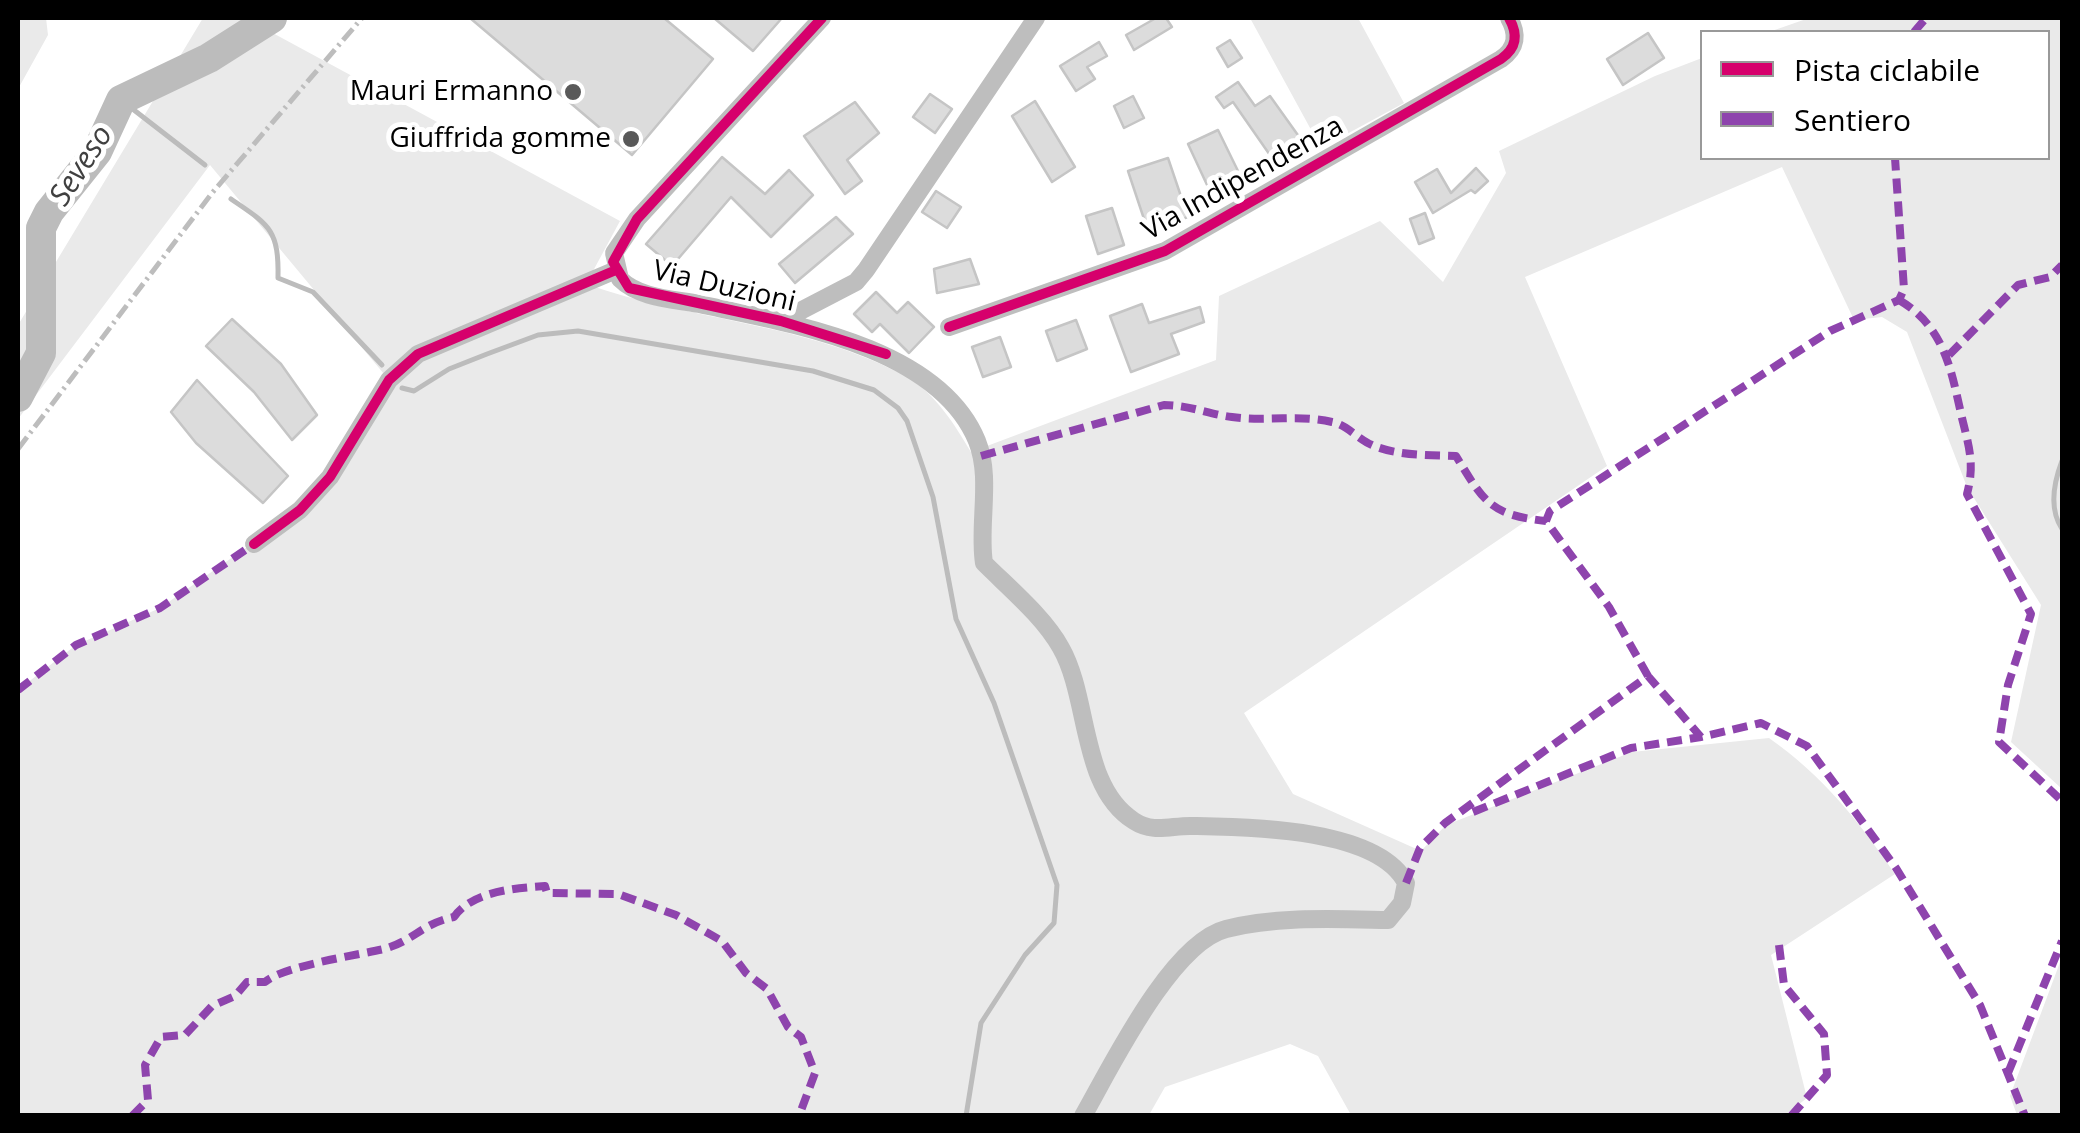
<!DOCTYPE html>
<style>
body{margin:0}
#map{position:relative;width:2080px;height:1133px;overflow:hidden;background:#fff;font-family:"Open Sans",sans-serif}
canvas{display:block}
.frame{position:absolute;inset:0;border:20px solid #000;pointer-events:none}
.legend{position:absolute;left:1700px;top:30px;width:350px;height:130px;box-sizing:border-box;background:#fff;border:2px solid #999;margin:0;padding:12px 18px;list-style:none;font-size:30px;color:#000}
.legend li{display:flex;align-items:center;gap:20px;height:50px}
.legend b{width:50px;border:2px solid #999}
</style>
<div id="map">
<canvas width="2080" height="1133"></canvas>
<div class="frame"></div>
<ul class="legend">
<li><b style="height:12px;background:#d6006c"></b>Pista ciclabile</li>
<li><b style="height:12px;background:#8e44ad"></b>Sentiero</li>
</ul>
</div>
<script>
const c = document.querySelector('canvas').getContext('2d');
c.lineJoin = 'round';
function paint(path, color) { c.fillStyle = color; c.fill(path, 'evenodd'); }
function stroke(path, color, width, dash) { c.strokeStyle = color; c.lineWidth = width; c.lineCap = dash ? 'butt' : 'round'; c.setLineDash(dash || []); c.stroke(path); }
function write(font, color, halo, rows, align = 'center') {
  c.font = font + ' "Open Sans",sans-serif'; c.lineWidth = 10; c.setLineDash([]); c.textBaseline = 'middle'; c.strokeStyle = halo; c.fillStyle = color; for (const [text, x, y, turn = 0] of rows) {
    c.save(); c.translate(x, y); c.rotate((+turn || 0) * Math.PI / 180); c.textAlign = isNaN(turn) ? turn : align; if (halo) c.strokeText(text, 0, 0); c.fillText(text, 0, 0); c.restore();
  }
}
const green = new Path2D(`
 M18 18H46L48 35 18 89Z
 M203 18H245L620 221 586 284C691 321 808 323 907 377 935 393 955 425 971 452L1216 360 1219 296 1380 221 1443 282 1506 173 1499 151 1655 76 1702 58V158H2048V32H1769L1809 18H2062V789L2011 742 2041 605 1967 487 1907 332 1882 317 1854 320 1782 167 1525 277 1607 466 1244 713 1293 794 1421 851 1446 825 1632 752 1769 738C1823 776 1858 820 1895 874L1771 955 1807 1098 1785 1115H1351L1318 1056 1290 1044 1165 1087 1149 1115H18V690L76 645 160 608 300 510 389 380 210 165 18 419V325Z
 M1250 18H1358L1404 103 1321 148Z
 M2062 957V1115H2017L2010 1096Z`);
const stream = new Path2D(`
 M121 100 205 165
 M231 199C269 225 279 229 278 278L313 292 382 365
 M402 388 414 391 449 369 487 354 538 335 578 331 813 371 874 390 898 408 907 421 933 497 956 619 994 703 1057 885 1054 923 1025 955 981 1023 966 1116
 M2062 461C2054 482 2049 509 2062 529`);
const river = new Path2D(`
 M18 397 41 353V228L49 212 97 152 121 100 209 58 272 18`);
const building = new Path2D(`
 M470 18H664L713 59 632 155Z
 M714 18H782L753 51Z
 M1156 18H1166L1172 27 1134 50 1126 35Z
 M1648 33 1664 58 1623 85 1607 59Z
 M1230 40 1242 58 1228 67 1217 48Z
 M1099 42 1107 56 1087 67 1095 79 1076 91 1060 66Z
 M1238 82 1255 106 1270 96 1300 138 1272 158 1233 102 1224 108 1216 97Z
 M930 94 952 109 935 133 913 117Z
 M1133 96 1144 118 1124 128 1114 106Z
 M1035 101 1075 167 1052 182 1012 116Z
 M855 102 879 133 847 160 862 181 845 194 804 136Z
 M1218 130 1239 173 1208 187 1188 144Z
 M722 157 765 194 789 170 813 195 771 237 731 197 672 266 646 244Z
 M1168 158 1188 217 1148 231 1128 171Z
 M1476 168 1488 181 1475 193 1471 190 1433 213 1415 182 1437 169 1451 193Z
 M936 191 961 207 947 228 922 212Z
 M1112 208 1124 245 1098 254 1086 216Z
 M1425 213 1434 238 1419 244 1410 219Z
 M836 217 853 234 795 283 779 264Z
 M970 259 979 284 937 293 934 269Z
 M876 292 897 313 908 302 934 327 909 353 880 324 872 332 854 314Z
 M1142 304 1149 323 1200 307 1204 322 1171 334 1179 354 1131 372 1110 316Z
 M232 319 281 364 317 415 292 440 254 392 206 346Z
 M1076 320 1087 349 1057 361 1046 331Z
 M1000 337 1011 367 983 377 972 347Z
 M197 380 288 476 263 503 196 443 171 412Z`);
const minor = new Path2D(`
 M822 18 637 219 614 253 620 279C639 298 673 299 699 304 788 323 938 346 977 441 992 478 978 525 984 563 1009 588 1044 617 1061 648 1090 699 1080 787 1134 821 1154 834 1172 825 1193 826 1249 827 1378 828 1406 883L1402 903 1388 920C1336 919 1277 916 1226 929 1171 943 1111 1067 1083 1116
 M781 321 856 282 866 270 1036 18
 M949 327 1165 251 1501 59C1517 48 1518 34 1509 18
 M254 544 300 510 330 477 389 380 418 354 616 270`);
const rail = new Path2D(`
 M18 449 212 193 362 18`);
const quiet = new Path2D(`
 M1914 32 1926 18
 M1899 300C1945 327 1951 370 1962 418 1969 447 1975 464 1967 494L2031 614 2008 685 1999 742 2062 801
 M1949 355 2018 285 2050 277 2062 265
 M981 456 1164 405C1189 405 1208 414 1232 417 1266 422 1298 414 1332 422 1347 425 1358 439 1372 445 1397 456 1429 455 1456 456 1484 502 1490 515 1546 521
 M1648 676 1609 607 1546 521 1550 511 1830 331 1899 300 1904 289 1895 158
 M18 690 76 645 160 608 254 544
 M1473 812 1631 748 1701 737
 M1406 883 1420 848 1445 823 1648 676 1701 737 1761 723 1807 746 1896 868 1980 1005 2025 1116
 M1779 945 1784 985 1824 1034 1827 1075 1791 1116
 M2008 1073 2062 941
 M132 1116 148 1100 145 1065 161 1037 185 1035 212 1006 235 996 247 982H265C283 966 358 955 384 949 413 941 423 923 454 917 472 891 516 888 545 886L547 893 618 894 676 915 722 941 746 973 767 989 788 1027 801 1037 815 1073 799 1116`);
const cycleway = new Path2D(`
 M822 18 637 219 613 262 629 288 781 321 886 354
 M949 327 1165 251 1501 59C1517 48 1518 34 1509 18
 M254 544 300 510 330 477 389 380 418 354 616 270`);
const markers = [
 [573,92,10,"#595959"],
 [631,139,10,"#595959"]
];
const poiNames = [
 ["Mauri Ermanno",553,92],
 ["Giuffrida gomme",611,139]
];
const streetNames = [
 ["Via Indipendenza",1243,179,-29],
 ["Via Duzioni",724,287,13]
];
const waterNames = [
 ["Seveso",82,166,-57]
];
paint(green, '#eaeaea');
stroke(stream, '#bcbcbc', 5);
stroke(river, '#bcbcbc', 30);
paint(building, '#dcdcdc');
stroke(building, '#c5c5c5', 2.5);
stroke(minor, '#bebebe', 18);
stroke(rail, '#bdbdbd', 5, [15, 5, 2.5, 5]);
stroke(quiet, '#8e44ad', 8, [15, 8]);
stroke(cycleway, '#d6006c', 10);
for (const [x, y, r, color] of markers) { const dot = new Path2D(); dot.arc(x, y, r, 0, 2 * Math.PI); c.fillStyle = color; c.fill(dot); stroke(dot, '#fff', 4); }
write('28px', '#000', '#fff', poiNames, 'right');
write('28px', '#000', '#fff', streetNames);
write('italic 30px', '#404040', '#fff', waterNames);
</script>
